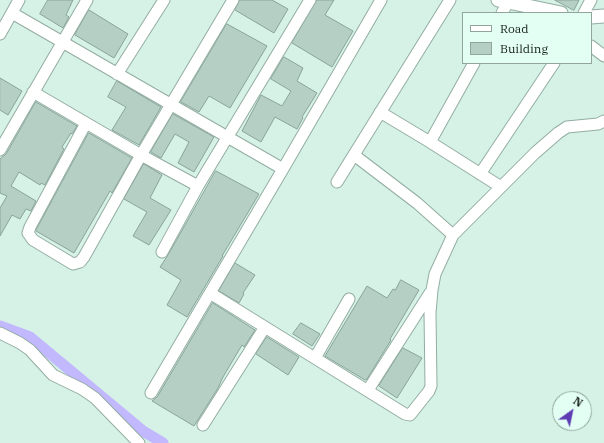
<!DOCTYPE html>
<style>
body{margin:0}
#map{position:relative;width:604px;height:443px;overflow:hidden;background:#d6f1e6;font-family:"IBM Plex Serif",serif}
canvas{display:block}
.legend{position:absolute;left:462px;top:12px;width:130px;height:52px;box-sizing:border-box;background:#e3fff3;border:1px solid #91a59c;margin:0;padding:5px 7px;list-style:none;font-size:12px;color:#151e1a}
.legend li{display:flex;align-items:center;gap:8px;height:20px}
.legend b{width:20px;border:1px solid #91a59c}
.north{position:absolute;left:552px;top:391px;width:40px;height:40px;box-sizing:border-box;background:#e3fff3;border:1px solid #91a59c;border-radius:50%;rotate:33deg;font-size:11px;font-weight:700;line-height:16px;text-align:center;color:#151e1a}
.north::after{content:'';display:block;margin:auto;width:14px;height:18px;background:#5d3cb4;clip-path:polygon(50% 0,100% 100%,50% 72%,0 100%)}
</style>
<div id="map">
<canvas width="604" height="443"></canvas>
<ul class="legend">
<li><b style="height:5px;background:#fff"></b>Road</li>
<li><b style="height:11px;background:#b5cfc4"></b>Building</li>
</ul>
<div class="north">N</div>
</div>
<script>
const c = document.querySelector('canvas').getContext('2d');
c.lineJoin = 'round';
function stroke(path, color, width, dash) { c.strokeStyle = color; c.lineWidth = width; c.lineCap = dash ? 'butt' : 'round'; c.setLineDash(dash || []); c.stroke(path); }
function paint(path, color) { c.fillStyle = color; c.fill(path, 'evenodd'); }
const canal = new Path2D(`
 M0 326 30 337 143 431 163 443`);
const building = new Path2D(`
 M48 0H73L66 15 69 17 63 28 40 14Z
 M240 0H272L288 9 274 33 235 10Z
 M317 0H334L325 15 353 31 332 67 292 43Z
 M555 0H579L574 10Z
 M89 10 128 34 114 58 75 35Z
 M227 24 267 46 230 108 209 96 199 112 181 102Z
 M284 57 303 68 297 81 317 93 302 117 303 118 297 129 275 117 261 142 242 131 261 95 282 106 291 91 271 79Z
 M0 78 22 91 8 115 0 110Z
 M117 81 161 107 139 145 112 130 126 107 108 97Z
 M36 102 77 126 72 134 71 133 62 147 64 149 45 185 41 183 40 185 19 172 11 186 36 201 31 211 26 209 20 219 12 215 0 236V208L7 196 0 193V159L6 154Z
 M173 114 214 137 194 172 178 163 189 142 175 134 161 158 151 152Z
 M89 133 132 158 112 193 110 191 74 253 36 231Z
 M144 164 162 175 150 198 171 210 149 245 133 236 147 212 124 199Z
 M216 171 259 194 222 256H223L187 317 167 305 181 280 160 267 168 255Z
 M235 263 255 275 243 293 244 294 239 303 219 291Z
 M401 280 419 290 390 339 391 340 367 379 365 380 325 356 367 286 387 298 393 289 395 290Z
 M213 303 255 330 244 347 242 345 223 377 218 388 194 426 152 401 157 397Z
 M301 323 320 334 312 346 293 334Z
 M267 337 299 357 288 375 256 354Z
 M403 348 422 358 397 398 379 386Z`);
const minor = new Path2D(`
 M12 13 283 169
 M502 13 508 2
 M584 13 591 0
 M0 34 19 0
 M591 46 604 56
 M117 74 164 0
 M33 92 141 155 198 186
 M380 112 430 142 501 187
 M86 123 30 227 28 233 33 240 73 264 80 262 84 257 141 155 233 0
 M430 142 474 63
 M0 150 87 0
 M354 155 417 203 453 235
 M480 174 554 63
 M337 182 450 0
 M162 252 198 186 310 0
 M210 293 405 414 410 415 429 391 431 386 430 313 432 290 435 274 453 235 535 153 558 133 567 127 598 124 604 121
 M0 333 20 343 30 350 53 375 82 389 95 398 139 443
 M315 358 349 299
 M368 390 430 293
 M151 393 283 169 381 0
 M203 425 265 327`);
const tertiary = new Path2D(`
 M498 0 561 13
 M591 17 604 16`);
stroke(canal, '#c2b8fe', 11);
paint(building, '#b5cfc4');
stroke(building, '#89a398', 1);
stroke(minor, '#93ada2', 13);
stroke(tertiary, '#93ada2', 15);
stroke(minor, '#fff', 11);
stroke(tertiary, '#fff', 13);
</script>
